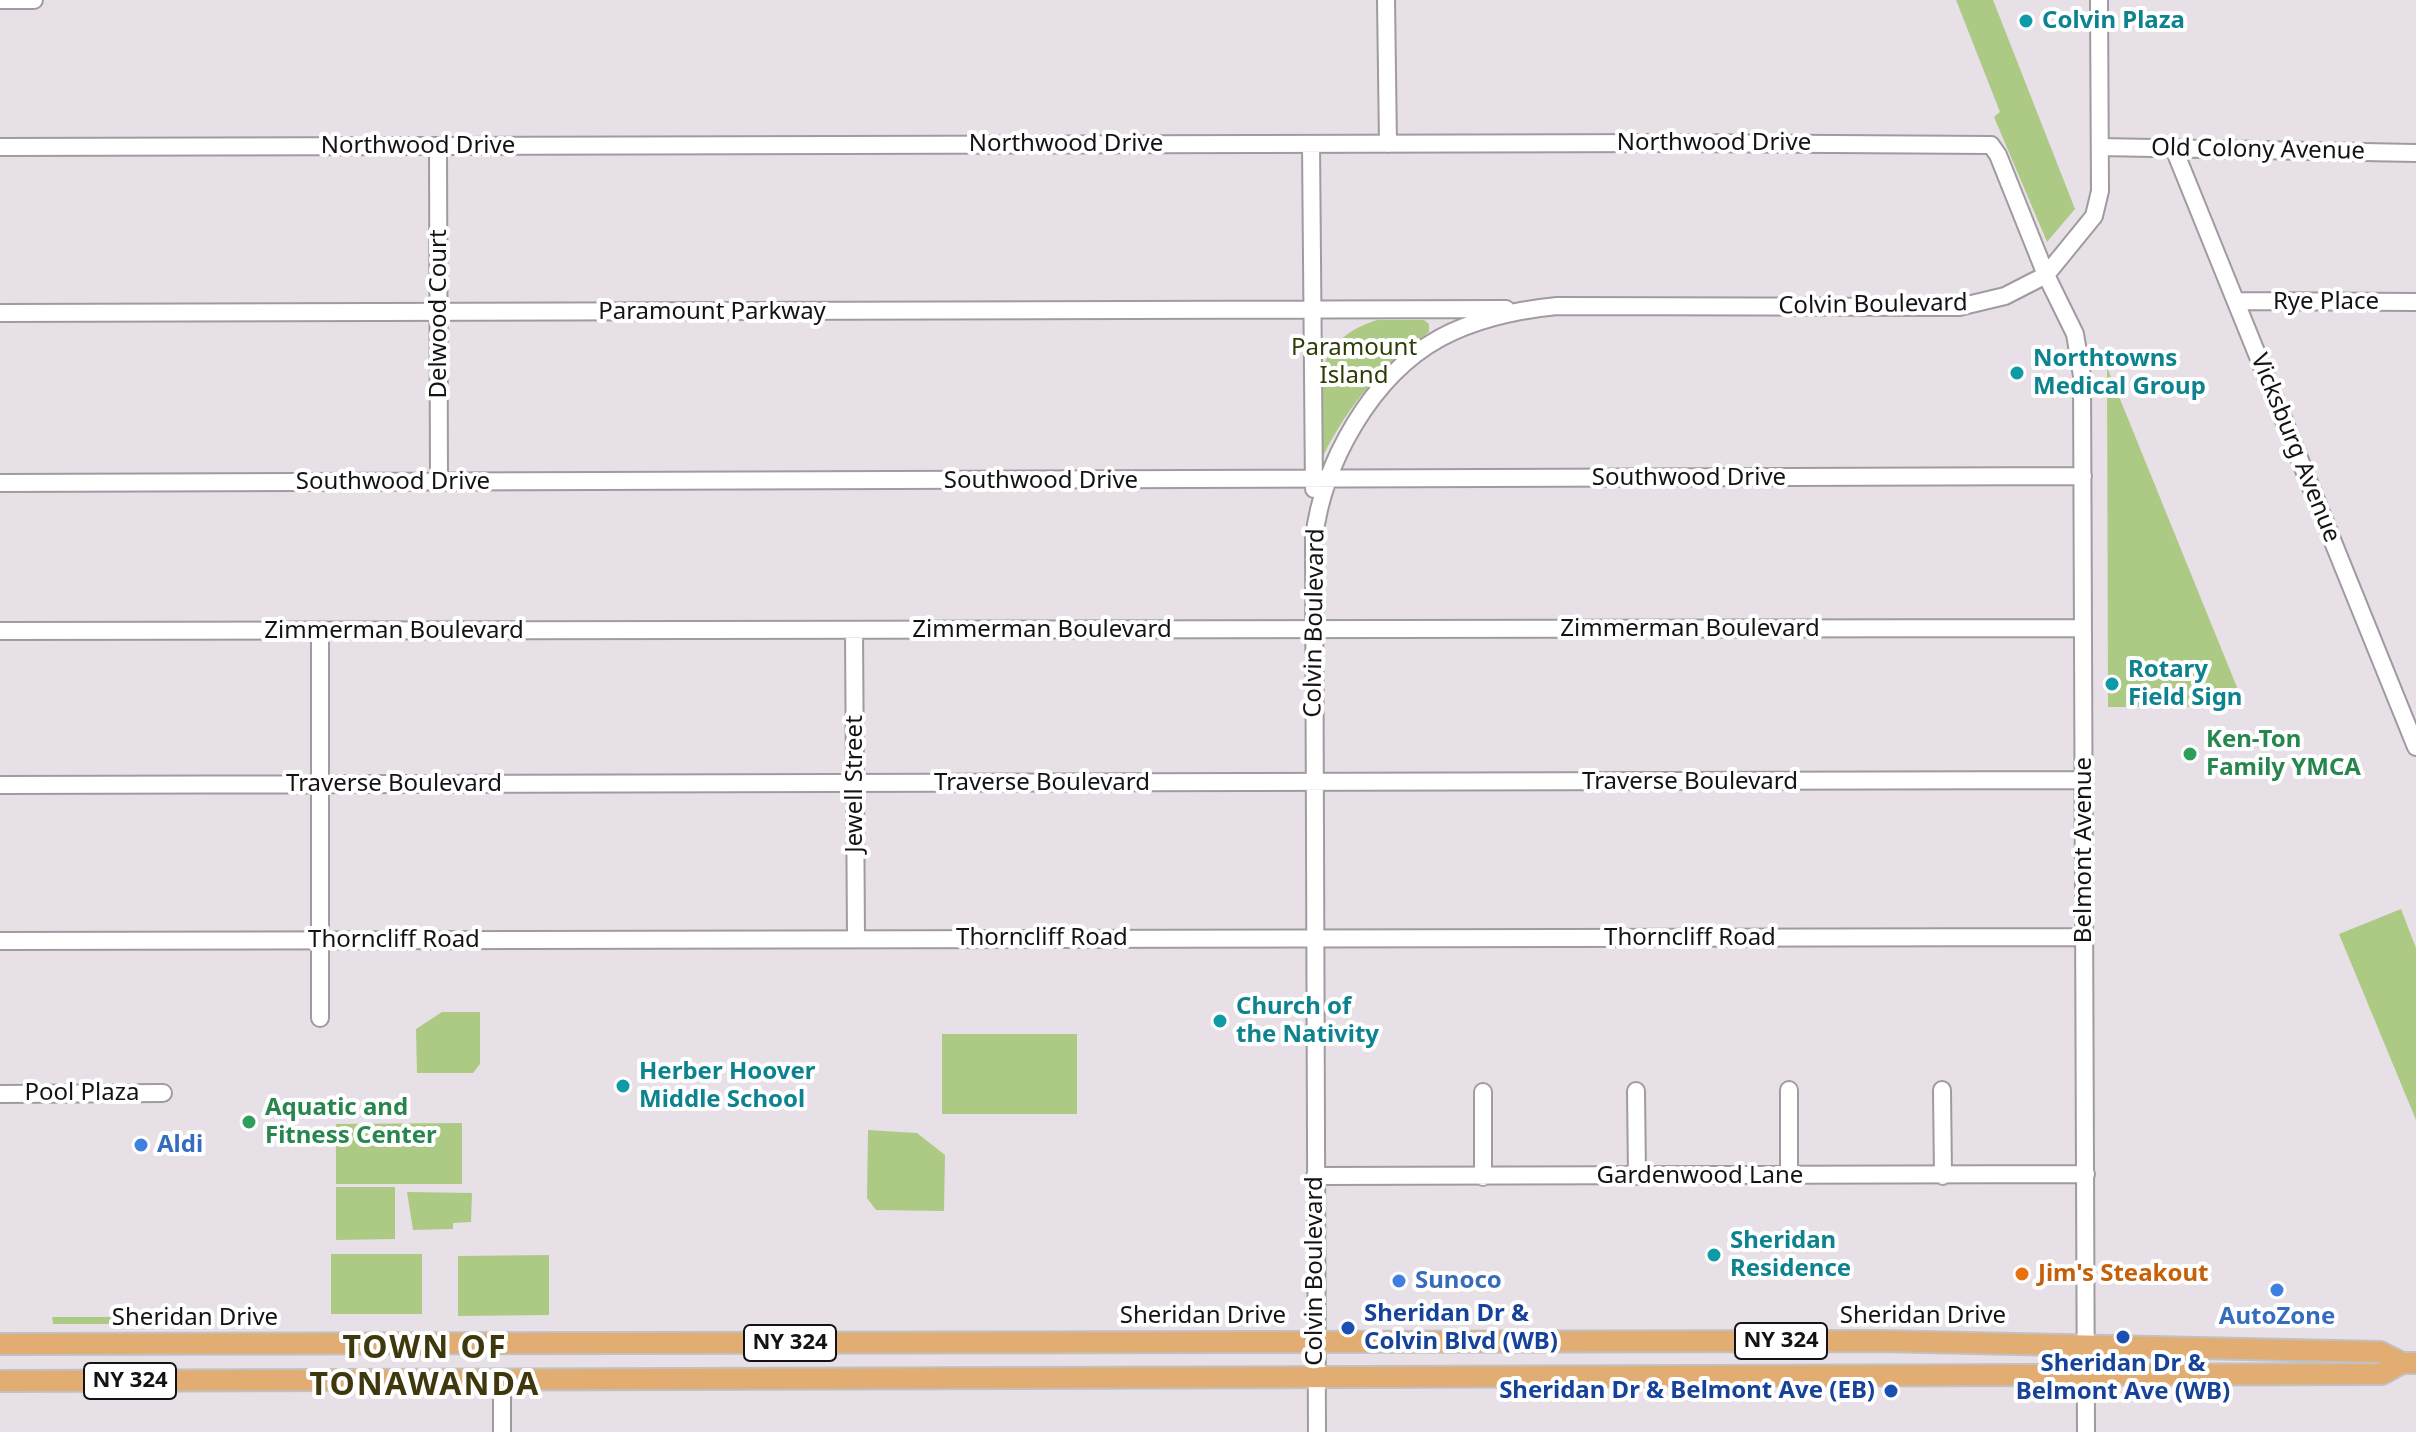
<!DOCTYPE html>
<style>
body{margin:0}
canvas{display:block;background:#e7e0e7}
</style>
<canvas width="2416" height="1432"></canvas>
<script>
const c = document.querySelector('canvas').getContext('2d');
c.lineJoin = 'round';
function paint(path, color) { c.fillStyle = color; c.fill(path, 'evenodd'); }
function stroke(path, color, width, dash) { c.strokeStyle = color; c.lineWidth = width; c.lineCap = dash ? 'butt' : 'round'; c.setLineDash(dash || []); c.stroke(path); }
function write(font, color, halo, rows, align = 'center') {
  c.font = font + ' "Noto Sans",sans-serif'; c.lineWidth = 8; c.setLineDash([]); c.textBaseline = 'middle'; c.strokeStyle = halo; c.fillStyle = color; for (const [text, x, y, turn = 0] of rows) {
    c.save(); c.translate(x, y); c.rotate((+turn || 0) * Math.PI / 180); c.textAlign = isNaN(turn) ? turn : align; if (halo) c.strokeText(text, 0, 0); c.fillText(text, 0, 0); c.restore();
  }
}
const green = new Path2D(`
 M1956 0H1993L2075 209 2047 242 1994 117 2000 112Z
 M1377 320H1424L1429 324V332C1377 373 1352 399 1322 458 1320 395 1305 343 1377 320Z
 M2107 367 2245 707H2108Z
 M2401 909 2416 948V1120L2339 934Z
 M442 1012H480V1064L473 1073H417L416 1029Z
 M942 1034H1077V1114H942Z
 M462 1123V1184H336V1124Z
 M868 1130 917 1133 945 1155 944 1211 876 1210 867 1198Z
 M336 1187H395V1239L336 1240Z
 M407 1192 472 1193 471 1222 453 1223V1229L413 1230Z
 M331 1254H422V1314H331Z
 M549 1255V1315L458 1316V1256Z
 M52 1317H149L150 1324H53Z`);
const minor = new Path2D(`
 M0 0H34
 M1386 0 1388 144
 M1311 144 1314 489
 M438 146 439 482
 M0 147 1676 143 1991 145 1998 155 2046 275 2075 334 2082 376 2086 1432
 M2100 147 2416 153
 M2174 149 2416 747
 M2236 301 2416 302
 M0 313 1506 309
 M0 483 2083 476
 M854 630 856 938
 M0 631 2083 628
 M0 785 2084 780
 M0 941 2085 937
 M320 1018V631
 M1789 1090V1176
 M1942 1090 1943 1176
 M1636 1091 1637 1176
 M0 1094 163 1093
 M1315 1176 2086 1174
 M1483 1177V1092
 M502 1380V1432
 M1317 1432 1314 538C1323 463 1371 376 1440 338 1475 319 1517 310 1557 306L1959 307 2005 296 2046 275 2094 216 2100 191 2099 0`);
const major = new Path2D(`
 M0 1344 1880 1341 2380 1352 2402 1363H2416
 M0 1381 2382 1374 2402 1363`);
const markers = [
 [2026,21,8,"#0f9aa8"],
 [2017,373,8,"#0f9aa8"],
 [2112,684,8,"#0f9aa8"],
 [2190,754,8,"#2e9e5b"],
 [1220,1021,8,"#0f9aa8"],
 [623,1086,8,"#0f9aa8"],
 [249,1122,8,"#2e9e5b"],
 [141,1145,8,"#3f7fe0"],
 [1714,1255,8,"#0f9aa8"],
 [2022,1274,8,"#e8710a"],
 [1399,1281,8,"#3f7fe0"],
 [2277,1290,8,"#3f7fe0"],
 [1348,1328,8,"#1a4fb4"],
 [2123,1337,8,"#1a4fb4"],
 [1891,1391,8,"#1a4fb4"]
];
const shields = [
 [1781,1341,92],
 [790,1343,92],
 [130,1381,92]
];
const shieldNames = [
 ["NY 324",1781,1341],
 ["NY 324",790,1343],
 ["NY 324",130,1381]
];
const cultureNames = [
 ["Colvin Plaza",2042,21],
 ["Northtowns",2033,359],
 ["Medical Group",2033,387],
 ["Rotary",2128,670],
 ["Field Sign",2128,698],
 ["Church of",1236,1007],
 ["the Nativity",1236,1035],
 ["Herber Hoover",639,1072],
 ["Middle School",639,1100],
 ["Sheridan",1730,1241],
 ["Residence",1730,1269]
];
const streetNames = [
 ["Northwood Drive",1714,143],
 ["Northwood Drive",1066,144],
 ["Northwood Drive",418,146],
 ["Old Colony Avenue",2258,150,1],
 ["Rye Place",2326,302],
 ["Colvin Boulevard",1873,305,-1],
 ["Paramount Parkway",712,312],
 ["Delwood Court",439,314,-90],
 ["Vicksburg Avenue",2295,448,68],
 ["Southwood Drive",1689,478],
 ["Southwood Drive",1041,481],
 ["Southwood Drive",393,482],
 ["Colvin Boulevard",1315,623,-89],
 ["Zimmerman Boulevard",1690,629],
 ["Zimmerman Boulevard",1042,630],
 ["Zimmerman Boulevard",394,631],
 ["Traverse Boulevard",1690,782],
 ["Traverse Boulevard",1042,783],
 ["Traverse Boulevard",394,784],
 ["Jewell Street",855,784,-90],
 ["Belmont Avenue",2084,850,-90],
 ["Thorncliff Road",1042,938],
 ["Thorncliff Road",1690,938],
 ["Thorncliff Road",394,940],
 ["Pool Plaza",82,1093],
 ["Gardenwood Lane",1700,1176],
 ["Colvin Boulevard",1315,1271,-90],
 ["Sheridan Drive",1203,1316],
 ["Sheridan Drive",1923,1316],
 ["Sheridan Drive",195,1318]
];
const parkNames = [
 ["Paramount",1354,348],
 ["Island",1354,376]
];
const leisureNames = [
 ["Ken-Ton",2206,740],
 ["Family YMCA",2206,768],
 ["Aquatic and",265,1108],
 ["Fitness Center",265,1136]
];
const shopNames = [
 ["Aldi",157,1145],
 ["Sunoco",1415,1281],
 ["AutoZone",2277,1317,"center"]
];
const foodNames = [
 ["Jim's Steakout",2038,1274]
];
const transitNames = [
 ["Sheridan Dr &",1364,1314],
 ["Colvin Blvd (WB)",1364,1342],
 ["Sheridan Dr &",2123,1364,"center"],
 ["Belmont Ave (WB)",2123,1392,"center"],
 ["Sheridan Dr & Belmont Ave (EB)",1875,1391,"right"]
];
const districtNames = [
 ["TOWN OF",425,1349],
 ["TONAWANDA",425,1386]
];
paint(green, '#adca85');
stroke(minor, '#a19ba1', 20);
stroke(major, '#c2c1c2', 24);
stroke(minor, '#fff', 16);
stroke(major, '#e1ad72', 20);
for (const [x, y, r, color] of markers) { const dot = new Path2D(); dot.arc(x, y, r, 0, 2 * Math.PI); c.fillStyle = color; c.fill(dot); stroke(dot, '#fff', 3); }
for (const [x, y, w] of shields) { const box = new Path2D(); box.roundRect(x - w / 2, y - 18, w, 36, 6); c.fillStyle = '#fff'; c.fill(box); stroke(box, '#141214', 2); }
write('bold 22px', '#141214', null, shieldNames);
write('bold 24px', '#0d838f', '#fff', cultureNames, 'left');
write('24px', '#141214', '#fff', streetNames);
write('24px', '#2c3e06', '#fff', parkNames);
write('bold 24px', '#27864d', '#fff', leisureNames, 'left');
write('bold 24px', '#366cbe', '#fff', shopNames, 'left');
write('bold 24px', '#c56008', '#fff', foodNames, 'left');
write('bold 24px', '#164399', '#fff', transitNames, 'left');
c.letterSpacing = '2px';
write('bold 32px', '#3f380d', '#fff', districtNames);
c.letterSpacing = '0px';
</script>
